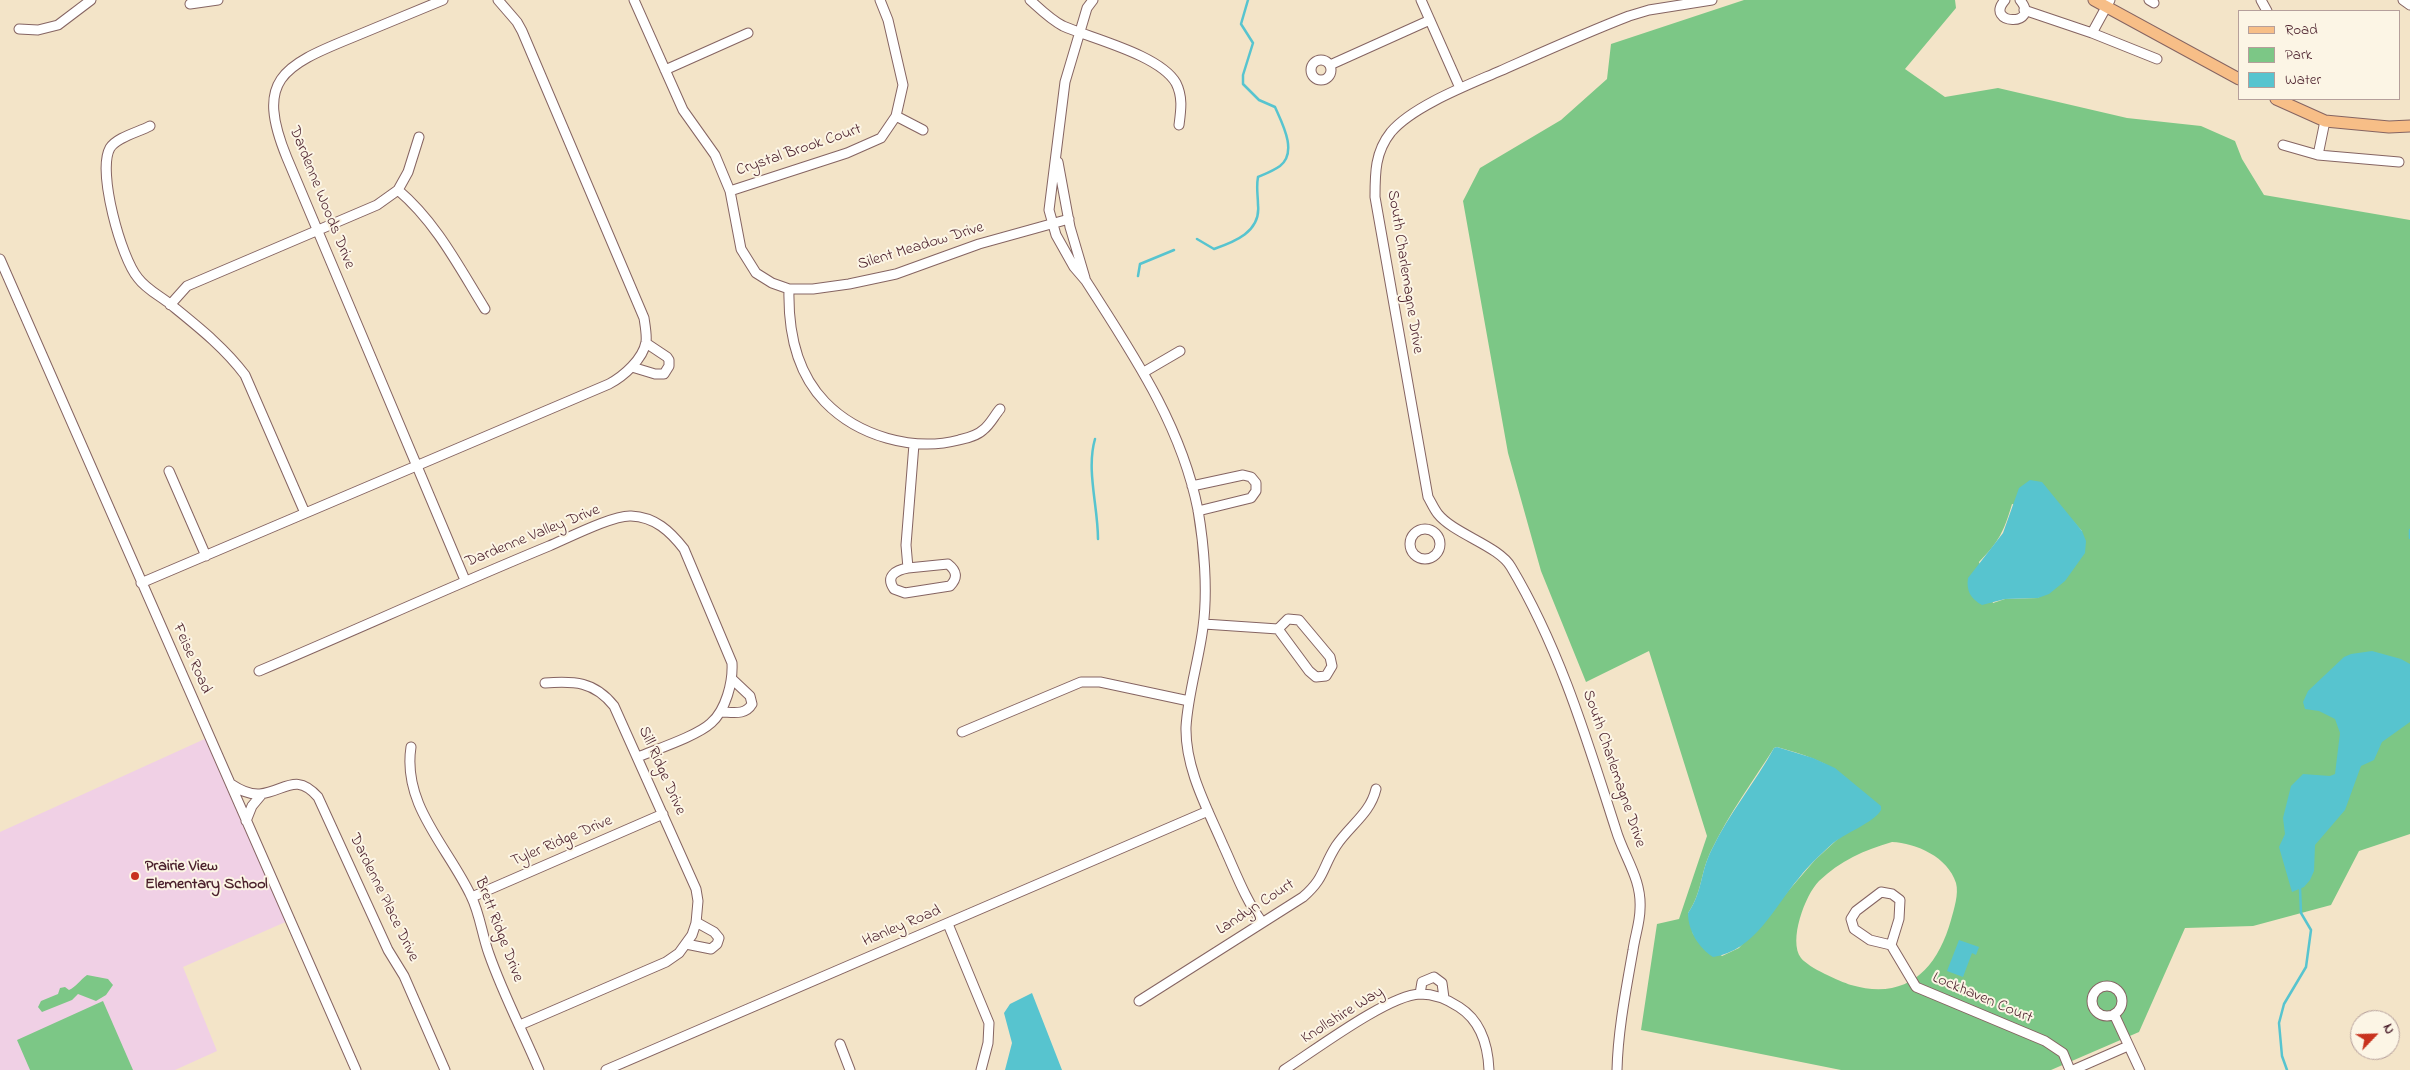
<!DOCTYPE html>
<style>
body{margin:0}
#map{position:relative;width:2410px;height:1070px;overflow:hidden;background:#f3e4c8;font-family:"Indie Flower",sans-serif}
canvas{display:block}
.legend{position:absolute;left:2238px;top:10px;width:162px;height:90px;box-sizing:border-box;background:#fcf5e5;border:1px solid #b59f9b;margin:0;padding:6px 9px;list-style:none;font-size:15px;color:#4a1f2b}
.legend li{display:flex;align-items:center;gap:10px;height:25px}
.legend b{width:25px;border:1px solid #b59f9b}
.north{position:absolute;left:2350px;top:1010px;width:50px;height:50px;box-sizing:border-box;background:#fcf5e5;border:1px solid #b59f9b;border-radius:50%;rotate:66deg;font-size:14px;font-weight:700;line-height:20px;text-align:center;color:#4a1f2b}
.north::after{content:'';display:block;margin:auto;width:18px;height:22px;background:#c8321e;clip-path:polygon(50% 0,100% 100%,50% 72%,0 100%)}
</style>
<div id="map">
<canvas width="2410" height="1070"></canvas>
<ul class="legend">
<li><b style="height:6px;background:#f7be87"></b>Road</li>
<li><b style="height:14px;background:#7cc786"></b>Park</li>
<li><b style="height:14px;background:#57c4cf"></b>Water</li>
</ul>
<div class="north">N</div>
</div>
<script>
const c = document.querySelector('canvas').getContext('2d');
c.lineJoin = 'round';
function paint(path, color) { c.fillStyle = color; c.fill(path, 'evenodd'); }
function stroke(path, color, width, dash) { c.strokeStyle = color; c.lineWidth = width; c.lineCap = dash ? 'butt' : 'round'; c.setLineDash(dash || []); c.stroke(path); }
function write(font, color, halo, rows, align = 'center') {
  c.font = font + ' "Indie Flower",sans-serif'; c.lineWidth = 4; c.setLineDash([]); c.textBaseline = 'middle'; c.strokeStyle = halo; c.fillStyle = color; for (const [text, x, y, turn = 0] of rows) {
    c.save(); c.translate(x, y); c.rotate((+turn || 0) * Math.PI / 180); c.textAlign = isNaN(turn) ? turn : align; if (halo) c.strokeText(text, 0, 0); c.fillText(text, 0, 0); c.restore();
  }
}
const built = new Path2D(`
 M209 737 290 920 183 967 217 1051 175 1070H0V832Z`);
const green = new Path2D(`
 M1744 0H1955L1956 8 1905 69 1945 97 1998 88 2127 118 2201 126 2235 141 2242 159 2264 195 2410 220V834L2359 851 2331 905 2253 926 2185 928 2139 1032 2051 1070H1841L1641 1030 1657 924 1679 919 1707 836 1649 651 1586 682 1541 571 1508 453 1463 201 1480 168 1561 120 1607 79 1611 44ZM2012 504 2070 518 2082 531 2038 598 2005 599 1993 603 1979 562C1999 542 2004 531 2012 504ZM1777 747C1803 754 1826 761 1847 779L1852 830 1840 837 1815 860 1739 948 1722 956 1693 934 1688 913C1703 891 1700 872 1712 849 1729 814 1753 781 1774 748ZM1892 842C1916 843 1948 857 1956 883 1959 894 1954 909 1951 920 1937 970 1906 1001 1851 985 1839 981 1809 968 1801 958 1788 941 1805 895 1819 881 1840 861 1864 850 1892 842Z
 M87 975 108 979 113 985 106 995 96 1001 78 994 72 1000 42 1012 38 1007 41 1001 58 994 60 988 65 987 69 990C76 987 80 980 87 975Z
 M103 1001 133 1070H30L17 1040Z`);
const water = new Path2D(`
 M2030 480 2042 482 2082 531 2086 541 2085 553 2065 581 2049 594 2038 598 2005 599 1982 605C1971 599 1966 591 1968 578L2003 533 2019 488Z
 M2372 651 2401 659 2410 664V722L2382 742 2374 760 2361 766 2345 810 2315 845 2314 871 2310 880 2304 887 2292 892 2279 847 2285 834 2283 818 2291 786 2303 774 2330 776 2335 774 2340 733 2335 719 2319 711 2305 709 2303 702 2308 691 2344 657 2351 654Z
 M1777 747 1813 758 1835 768 1881 806V810C1874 823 1844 833 1831 845 1820 855 1808 866 1799 878 1774 907 1755 951 1713 957 1699 948 1688 931 1688 913 1703 891 1700 872 1712 849 1729 813 1755 783 1774 748Z
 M1959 940 1979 947 1976 955 1972 953 1963 977 1947 971Z
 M1032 993 1062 1070H1005L1012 1043 1004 1013 1010 1004Z`);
const stream = new Path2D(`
 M1197 239 1214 249C1234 242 1261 232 1258 205 1258 195 1256 188 1258 177 1265 174 1273 171 1280 166 1298 152 1282 123 1275 107L1259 100 1243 84V75L1253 43 1241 24 1248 0
 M1138 276 1140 264 1174 250
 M1095 439C1086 470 1098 506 1098 539
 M2410 530V538
 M2287 1070 2282 1056 2279 1023 2284 1004 2306 967 2311 930 2301 913 2300 888`);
const minor = new Path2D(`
 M443 0C412 13 382 25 351 38 282 66 255 80 287 158L465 580
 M634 0 683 110 715 155 730 191 741 249 756 273 772 283 789 289H813L849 284 896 274 979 244 1069 219
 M1030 0C1040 9 1051 20 1063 26 1093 39 1160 55 1176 83 1183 97 1181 110 1179 125
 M1093 0 1087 8 1065 82 1049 210 1056 235 1074 267 1086 281C1132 353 1181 424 1198 510 1204 545 1208 591 1203 627 1199 660 1188 693 1186 727 1185 768 1207 808 1223 845 1235 871 1245 899 1262 922
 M1421 0 1460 88
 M2005 0C1983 25 2042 27 2020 0
 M2149 0 2154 3
 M2261 0 2267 11
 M2403 0 2410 5
 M190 4 218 0
 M2024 10 2092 33 2157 59
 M19 29 38 30 58 25 91 0
 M2092 33 2110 0
 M1311 70a10 10 0 1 1 20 0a10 10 0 1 1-20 0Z
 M1330 65 1430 20
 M665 70 748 33
 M896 116 923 130
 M150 126C139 132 117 137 110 148 97 171 121 258 138 278 146 289 160 296 170 304 197 326 224 347 245 375L305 513
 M2283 145 2318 155 2399 162
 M2318 155 2325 121
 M1058 162 1070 227 1085 278
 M398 190C436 222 459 267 485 309
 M730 191 847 153 881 138 896 116 903 85 888 20 880 0
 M0 259 356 1070
 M789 289C788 329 795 371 825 402 858 436 913 452 959 440 967 438 977 436 983 430 990 425 994 416 1000 409
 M170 305 187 286 377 205 398 190 408 172 419 137
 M632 367 655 374H664L669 366V360L667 357 646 343
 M1144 372 1180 351
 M169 471 206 556
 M1192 486 1243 475 1251 477 1256 483V491L1251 498 1198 511
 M1410 544a15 15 0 1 1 30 0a15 15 0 1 1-30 0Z
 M908 568 948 564C957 571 958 578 950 586L905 593 894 589C885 576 896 570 908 568L906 545 914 444
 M141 583 609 384C624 376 643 359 646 342 647 335 645 325 644 318L522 31 517 22 498 0
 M1204 624 1278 629 1309 671 1316 677 1326 676 1332 666 1330 657 1299 620 1288 619 1278 629
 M259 671C356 630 452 586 549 546 568 538 613 515 631 516 655 517 670 531 684 549L732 663C733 682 726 710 711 723 697 736 657 749 638 757
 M720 712C732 712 745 716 752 704L750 696 732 679
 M962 732 1081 682H1100L1189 701
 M411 747C402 805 448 847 471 896 480 914 482 935 489 954 503 994 523 1032 539 1070
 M231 784C240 790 249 795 260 794 285 791 296 772 318 797L388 950 404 976 445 1070
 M246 821 252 806 262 794
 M472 897 663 814
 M948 924 989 1023 988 1043 981 1070
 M686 944 711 949 717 944 719 938 714 932 696 922
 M1891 945 1870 940 1854 929 1851 919 1856 911 1881 892 1892 894 1900 900 1899 919 1891 945 1916 987 2045 1041 2063 1053 2070 1070
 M2092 1001a15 15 0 1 1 30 0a15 15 0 1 1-30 0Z
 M1420 994 1422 982 1434 977 1442 983 1444 998
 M1139 1001 1303 897C1325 878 1322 868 1336 846 1350 825 1370 814 1376 789
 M2114 1014 2140 1070
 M520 1025 666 962 679 953 692 935 696 923 698 901 696 889 614 706C594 681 574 681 545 683
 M840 1044 850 1070
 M606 1070 1208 811
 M1284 1070C1314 1051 1388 995 1420 994 1435 994 1447 999 1459 1007 1481 1021 1488 1046 1489 1070
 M1617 1070C1618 1030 1626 990 1633 950 1635 936 1640 922 1640 909 1642 879 1624 857 1616 830 1587 740 1560 649 1511 567 1499 546 1454 534 1438 514 1434 509 1431 502 1428 497L1375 197C1375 173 1375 152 1391 132 1413 106 1468 85 1500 71 1543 52 1585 33 1629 16L1649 10 1712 0
 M2073 1070 2128 1046`);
const major = new Path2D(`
 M2094 0 2239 79
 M2276 99 2325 121 2389 127 2410 126`);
const markers = [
 [135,876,5,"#c8321e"]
];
const streetNames = [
 ["Crystal Brook Court",799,151,-19],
 ["Dardenne Woods Drive",321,198,68],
 ["Silent Meadow Drive",921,247,-17],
 ["South Charlemagne Drive",1404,272,81],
 ["Dardenne Valley Drive",533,537,-22],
 ["Feise Road",191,659,66],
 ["South Charlemagne Drive",1613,769,71],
 ["Sill Ridge Drive",661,771,66],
 ["Tyler Ridge Drive",562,842,-23],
 ["Dardenne Place Drive",383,898,64],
 ["Landyn Court",1256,908,-33],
 ["Hanley Road",902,927,-23],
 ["Brett Ridge Drive",498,930,69],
 ["Lockhaven Court",1982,999,23],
 ["Knollshire Way",1343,1016,-32]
];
const poiNames = [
 ["Prairie View",145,867],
 ["Elementary School",145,885]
];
paint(built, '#f0d0e5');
paint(green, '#7cc786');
paint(water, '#57c4cf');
stroke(stream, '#57c4cf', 2.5);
stroke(minor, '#856462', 11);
stroke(major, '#856462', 13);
stroke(minor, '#fff', 9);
stroke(major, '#f7be87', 11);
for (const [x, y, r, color] of markers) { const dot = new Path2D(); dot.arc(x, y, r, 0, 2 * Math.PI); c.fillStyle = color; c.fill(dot); stroke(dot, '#fcf5e5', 2); }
write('16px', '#4a1f2b', '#fcf5e5', streetNames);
write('bold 16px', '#4a1f2b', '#fcf5e5', poiNames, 'left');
</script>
